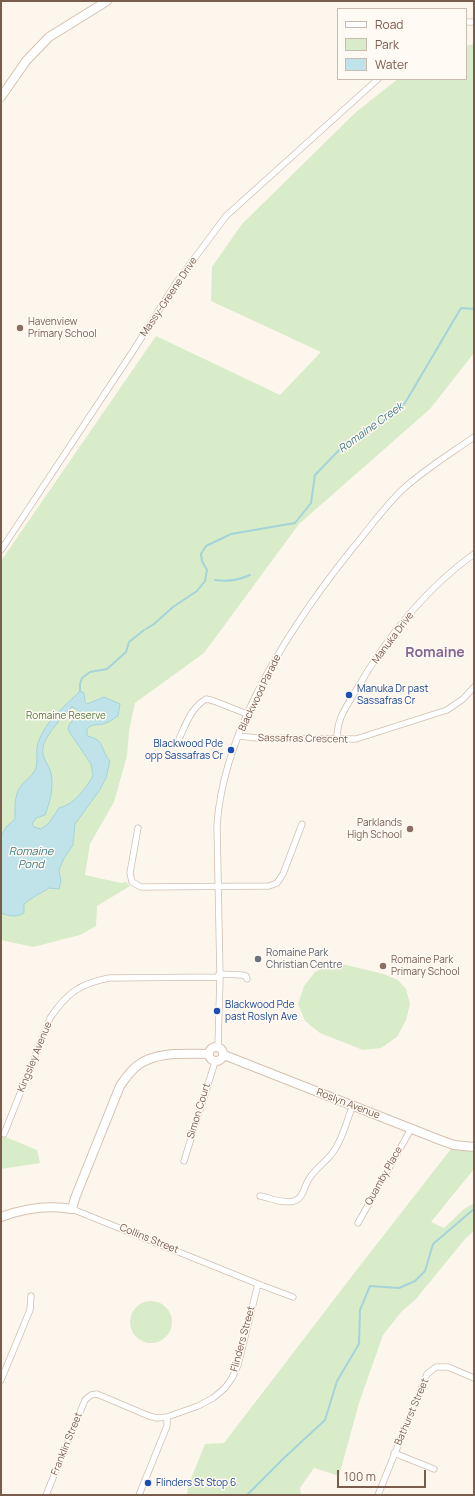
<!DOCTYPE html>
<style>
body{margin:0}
#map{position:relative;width:475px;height:1496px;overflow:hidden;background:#fdf6ec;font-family:Manrope,sans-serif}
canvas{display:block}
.frame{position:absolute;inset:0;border:2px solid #7a5c4d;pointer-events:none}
.legend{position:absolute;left:337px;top:8px;width:130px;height:72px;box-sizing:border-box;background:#fffaf3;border:1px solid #cabbb1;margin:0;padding:5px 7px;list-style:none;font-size:12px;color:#7a5c4d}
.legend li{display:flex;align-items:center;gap:8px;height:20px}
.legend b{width:20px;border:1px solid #cabbb1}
.scale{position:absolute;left:337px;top:1470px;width:89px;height:18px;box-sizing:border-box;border:2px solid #7a5c4d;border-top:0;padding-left:5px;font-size:12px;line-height:14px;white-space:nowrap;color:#7a5c4d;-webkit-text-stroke:3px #fffaf3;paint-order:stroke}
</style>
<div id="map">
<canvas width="475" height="1496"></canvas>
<div class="frame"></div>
<ul class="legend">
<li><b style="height:5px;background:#fff"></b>Road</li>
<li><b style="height:11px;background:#d8ecc9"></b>Park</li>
<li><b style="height:11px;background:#bfe3e8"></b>Water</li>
</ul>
<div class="scale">100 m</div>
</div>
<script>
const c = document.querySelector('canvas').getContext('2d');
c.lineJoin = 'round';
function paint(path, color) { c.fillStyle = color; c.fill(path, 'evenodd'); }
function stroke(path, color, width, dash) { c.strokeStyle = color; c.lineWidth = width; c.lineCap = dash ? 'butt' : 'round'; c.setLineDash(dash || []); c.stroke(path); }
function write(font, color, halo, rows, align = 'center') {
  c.font = font + ' Manrope,sans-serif'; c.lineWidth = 3; c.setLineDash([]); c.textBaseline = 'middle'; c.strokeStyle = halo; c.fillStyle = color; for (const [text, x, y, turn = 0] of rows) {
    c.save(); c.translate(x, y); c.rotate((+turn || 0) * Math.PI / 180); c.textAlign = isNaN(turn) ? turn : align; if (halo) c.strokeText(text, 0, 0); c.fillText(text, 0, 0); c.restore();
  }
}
const green = new Path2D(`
 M474 44V353L430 409 299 524 204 653 135 703 129 731 127 756 114 802 90 844 85 875 121 883 126 882 130 886 97 906 96 926 80 935 33 947 1 940V561L156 336 280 395 321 352 211 301 212 267 242 224 356 112 398 79H466V46Z
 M342 964 384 974 398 980 406 989 410 1004 406 1020 397 1037 381 1048 363 1050 320 1033 305 1021 298 1004 304 986 315 972 328 965Z
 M1 1135 37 1150 40 1163 1 1169Z
 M454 1145 474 1147V1169L431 1222 444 1228 464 1209 474 1203V1231L465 1239 416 1299 402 1311 383 1335 359 1403 339 1476 314 1468 300 1488 301 1495H187L188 1486 205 1444 224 1443 352 1276Z
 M130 1322a21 21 0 1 1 42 0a21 21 0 1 1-42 0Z`);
const water = new Path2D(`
 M80 691 84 693 85 702 87 704 104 697 120 704 118 716C114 718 110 722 106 723 98 727 85 721 87 736 106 740 99 748 110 761L106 778 99 791 75 824 73 845 64 858 59 870 61 882 59 889 49 888C40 894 32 897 24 904V913C15 918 10 916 1 913V837L6 827 15 819C15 809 14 794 21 786 25 780 32 777 35 770 39 762 35 751 38 743 45 721 65 706 80 691ZM72 707 77 709 79 712 69 725 68 730 91 764 93 776C85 789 75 804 59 808L49 823 41 829 34 827 32 824 36 818 45 815C50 802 54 787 51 773 49 765 41 758 43 747 45 736 64 714 72 707Z`);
const stream = new Path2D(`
 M215 580C227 582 239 580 250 575
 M146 629 154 624 173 607 197 591 205 581 207 570 202 561 201 554 206 546 231 534 295 523 311 503 315 475 342 447 372 430 405 403 461 308 474 309
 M80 691V684L82 678 90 672 107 669 126 652 129 642 144 630
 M247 1495 284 1458 325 1420 337 1381 359 1344 360 1310 370 1286 399 1288 415 1281 425 1271 433 1244 474 1209`);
const street = new Path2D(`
 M466 22H474
 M1 550 133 351 176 283 226 216 378 79
 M239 736 257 738 356 739 447 710 463 699 474 687
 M179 739C186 724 191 708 206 699L214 701 247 714
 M337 739C337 719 345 709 355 692 385 640 425 589 474 554
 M138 828 130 873 132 882 141 887 269 886 277 883 283 874 302 824
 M219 974 242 975 246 976 247 979
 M218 1047 220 977 217 825C224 726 292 624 352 549 369 529 384 507 403 489 425 469 450 454 474 437
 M4 1134 50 1018C67 993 79 984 109 978L220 977
 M184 1161 215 1062
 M260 1196C270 1198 283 1204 294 1201 304 1198 304 1186 309 1179 314 1170 323 1164 330 1156 342 1142 346 1122 353 1105
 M72 1209 258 1284 293 1297
 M358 1223 411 1129
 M1 1380 30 1310 31 1296
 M394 1453 434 1469
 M46 1495 85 1400 91 1395 97 1394 149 1416 157 1418 167 1417
 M139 1495 167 1426V1417L198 1406 213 1398 225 1388 232 1378 238 1365 258 1284
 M378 1495 427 1374 436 1367H448L474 1378`);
const secondary = new Path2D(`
 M1 97 26 61 49 37 107 1
 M209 1054a7 7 0 1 1 14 0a7 7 0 1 1-14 0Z
 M224 1055 440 1140 454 1145 474 1147
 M1 1217C23 1209 49 1205 72 1209L75 1198 120 1086C125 1079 130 1071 138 1065 158 1051 186 1054 209 1054`);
const markers = [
 [20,328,4,"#8d6e63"],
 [349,695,4,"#1a4fb4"],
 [231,750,4,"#1a4fb4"],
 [410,829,4,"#8d6e63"],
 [258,959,4,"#6b7280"],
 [383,966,4,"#8d6e63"],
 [217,1011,4,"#1a4fb4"],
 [148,1483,4,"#1a4fb4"]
];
const streetNames = [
 ["Massy-Greene Drive",169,297,-56],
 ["Manuka Drive",393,638,-53],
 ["Blackwood Parade",260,693,-64],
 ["Sassafras Crescent",303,739,1],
 ["Kingsley Avenue",35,1057,-68],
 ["Roslyn Avenue",348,1104,21],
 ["Simon Court",199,1111,-73],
 ["Quamby Place",384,1176,-61],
 ["Collins Street",149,1239,22],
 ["Flinders Street",243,1339,-75],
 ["Bathurst Street",412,1412,-67],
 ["Franklin Street",67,1444,-68]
];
const educationNames = [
 ["Havenview",28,322],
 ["Primary School",28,334],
 ["Parklands",402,823,"right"],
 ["High School",402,835,"right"],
 ["Romaine Park",391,960],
 ["Primary School",391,972]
];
const transitNames = [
 ["Manuka Dr past",357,689],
 ["Sassafras Cr",357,701],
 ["Blackwood Pde",223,744,"right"],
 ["opp Sassafras Cr",223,756,"right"],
 ["Blackwood Pde",225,1005],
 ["past Roslyn Ave",225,1017],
 ["Flinders St Stop 6",156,1483]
];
const parkNames = [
 ["Romaine Reserve",66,716]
];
const worshipNames = [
 ["Romaine Park",266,953],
 ["Christian Centre",266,965]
];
const waterNames = [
 ["Romaine Creek",371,428,-36],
 ["Romaine",31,852],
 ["Pond",31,865]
];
const districtNames = [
 ["Romaine",435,653]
];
paint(green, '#d8ecc9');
paint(water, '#bfe3e8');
stroke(water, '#a5d3da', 1);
stroke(stream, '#a5d3da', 2);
stroke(street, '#d1beb0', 7);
stroke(secondary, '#d6c0b0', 10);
stroke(street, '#fff', 5.5);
stroke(secondary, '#fff', 8);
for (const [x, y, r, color] of markers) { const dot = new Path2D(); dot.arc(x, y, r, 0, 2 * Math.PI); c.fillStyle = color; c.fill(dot); stroke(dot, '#fffaf3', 1.5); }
write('10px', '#7a5c4d', '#fffaf3', streetNames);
write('10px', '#785e54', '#fffaf3', educationNames, 'left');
write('10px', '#164399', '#fffaf3', transitNames, 'left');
write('10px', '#537a41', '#fffaf3', parkNames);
write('10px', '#5b616d', '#fffaf3', worshipNames, 'left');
write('italic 11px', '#437c86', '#fffaf3', waterNames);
write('bold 14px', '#846695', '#fffaf3', districtNames);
</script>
